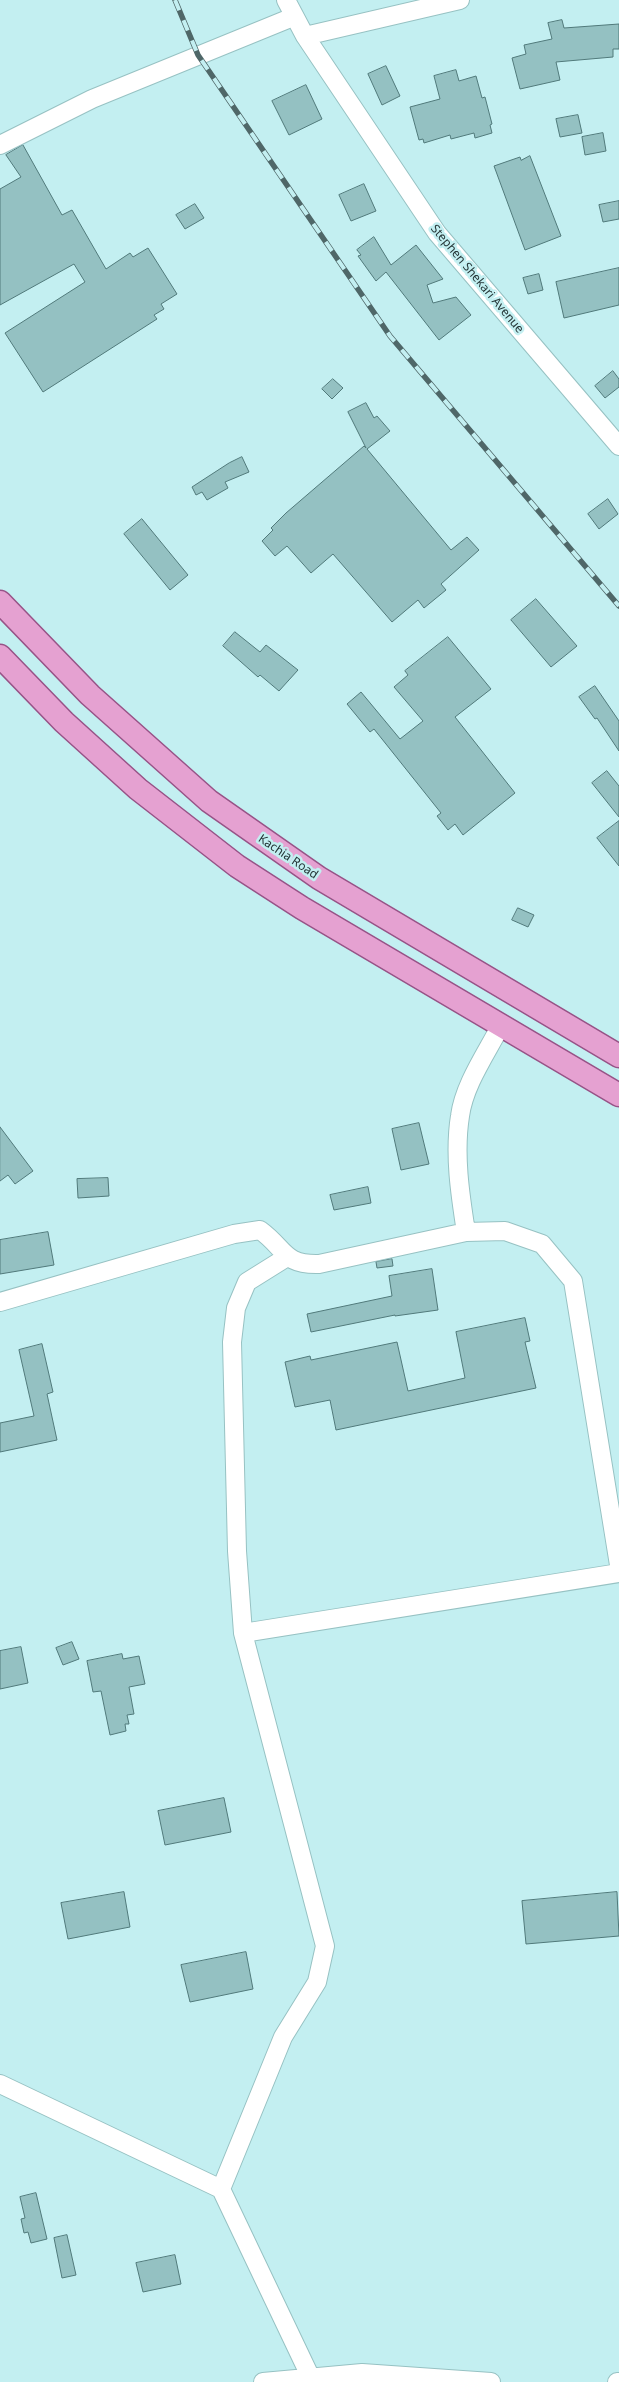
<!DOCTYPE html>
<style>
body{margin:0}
canvas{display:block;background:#c3eff1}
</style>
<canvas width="619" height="2382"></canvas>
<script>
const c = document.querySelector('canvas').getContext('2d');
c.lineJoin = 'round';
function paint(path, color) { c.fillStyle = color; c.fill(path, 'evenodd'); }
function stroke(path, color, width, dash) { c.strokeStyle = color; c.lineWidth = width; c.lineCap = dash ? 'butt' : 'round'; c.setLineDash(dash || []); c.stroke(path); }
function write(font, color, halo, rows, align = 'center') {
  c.font = font + ' "Noto Sans",sans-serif'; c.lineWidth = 5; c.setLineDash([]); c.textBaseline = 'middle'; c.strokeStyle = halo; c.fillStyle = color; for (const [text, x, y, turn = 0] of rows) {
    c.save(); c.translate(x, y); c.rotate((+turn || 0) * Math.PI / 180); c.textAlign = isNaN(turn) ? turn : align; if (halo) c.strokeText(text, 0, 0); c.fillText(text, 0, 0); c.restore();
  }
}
const building = new Path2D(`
 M562 20 564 28 619 24V49H613V57L556 62 560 80 520 89 512 58 526 54 524 45 552 39 548 23Z
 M386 66 400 96 382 105 368 74Z
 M456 70 459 81 476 76 482 98 485 97 492 124 490 125 492 133 475 138 474 133 451 139 450 135 424 143 423 139 419 140 410 107 440 99 434 76Z
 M306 85 322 119 289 135 272 101Z
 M578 115 582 133 560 137 556 119Z
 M603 133 606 151 585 155 582 137Z
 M23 145 62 215 72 210 106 269 130 253 133 257 148 248 177 294 161 304 164 309 154 315 157 319 43 392 5 333 85 282 74 264 0 305V189L21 177 6 155Z
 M530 156 561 236 525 250 494 166 520 157 521 160Z
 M364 184 376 211 351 221 339 195Z
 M619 201V219L603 222 599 205Z
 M195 204 204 218 185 229 176 215Z
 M374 237 391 265 416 245 443 279 427 285 433 303 456 297 471 315 439 340 386 272 376 281 358 256 361 255 357 250Z
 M619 268V305L564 318 556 282Z
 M539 274 543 290 528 294 523 278Z
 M613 371 619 379V387L605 398 595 386Z
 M333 379 343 388 332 399 322 389Z
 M366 403 374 418 377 416 390 431 367 449 451 550 467 537 479 550 441 584 446 590 424 608 418 600 392 622 333 554 311 573 287 546 275 556 262 541 273 530 271 528 286 513 364 446 366 448 348 412Z
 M242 457 249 472 225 482 228 488 207 500 202 492 196 495 192 487 229 463Z
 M608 499 618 514 599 529 588 514Z
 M142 519 188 575 170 590 124 534Z
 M536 599 577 646 551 667 511 620Z
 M235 632 260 652 266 645 298 670 279 691 260 675 258 677 223 646Z
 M448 637 491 689 455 717 515 793 463 835 455 824 448 830 437 816 441 813 374 729 370 732 347 704 361 692 400 739 423 721 394 687 408 675 405 671Z
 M595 686 619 721V751L597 718 595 719 579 697Z
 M607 771 619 786V817L592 783Z
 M619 821V866L597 838Z
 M518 908 534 915 528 927 512 920Z
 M419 1123 429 1164 401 1170 392 1129Z
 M0 1127 33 1171 15 1184 8 1175 0 1181Z
 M108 1178 109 1196 78 1198 77 1179Z
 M368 1187 371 1203 334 1210 330 1195Z
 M48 1232 54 1265 0 1274V1240Z
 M392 1259 393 1266 377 1268 376 1262Z
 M432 1269 438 1310 395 1316V1315L311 1332 307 1314 392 1296 389 1276Z
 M525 1318 530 1341 525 1342 536 1388 336 1430 330 1400 295 1407 285 1362 310 1356 311 1360 397 1342 408 1391 465 1378 456 1332Z
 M42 1344 53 1392 47 1394 57 1440 0 1452V1423L34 1416 19 1350Z
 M72 1642 79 1659 63 1665 56 1648Z
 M21 1647 28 1683 0 1689V1651Z
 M122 1654 123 1659 139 1656 145 1684 129 1687 134 1714 127 1715 129 1724H125L126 1731 110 1735 101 1691 93 1692 87 1661Z
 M224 1798 231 1832 165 1845 158 1811Z
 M124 1892 130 1927 68 1939 61 1903Z
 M617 1892 619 1936 526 1944 522 1901Z
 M246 1952 253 1989 190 2002 181 1965Z
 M36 2193 47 2239 31 2243 28 2232 24 2233 21 2219 25 2218 20 2197Z
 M67 2235 76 2275 62 2278 54 2238Z
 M175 2255 181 2284 143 2292 136 2263Z`);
const minor = new Path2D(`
 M286 0 305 36 437 233 619 446
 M305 36 460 0
 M0 145 92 99 293 17
 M466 1232C460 1194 454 1154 460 1116 464 1085 486 1054 501 1025
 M0 1302 234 1234 260 1230C286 1249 283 1265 319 1264L466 1232 505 1231 542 1244 573 1281 619 1565
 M243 1633 619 1573
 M0 2084 221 2189 310 2376
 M221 2189 283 2037 317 1982 325 1946 243 1633 237 1551 232 1342 236 1308 247 1282 287 1257
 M263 2382 362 2373 491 2382
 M617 2382H619`);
const major = new Path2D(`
 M0 602 90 695 209 801 319 878 619 1056
 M0 656 64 722 138 789 237 866 302 908 619 1095`);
const rail = new Path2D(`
 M175 0 198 55 390 336 619 606`);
const streetNames = [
 ["Stephen Shekari Avenue",477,279,50],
 ["Kachia Road",288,857,34]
];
paint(building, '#94c1c2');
stroke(building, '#517a7b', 1);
stroke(minor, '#97c2c3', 20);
stroke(major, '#975387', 25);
stroke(minor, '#fff', 18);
stroke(major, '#e5a1d1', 22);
stroke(rail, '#4f6768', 5.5);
stroke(rail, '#c3eff1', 4, [11]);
write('12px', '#253637', '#c3eff1', streetNames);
</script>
